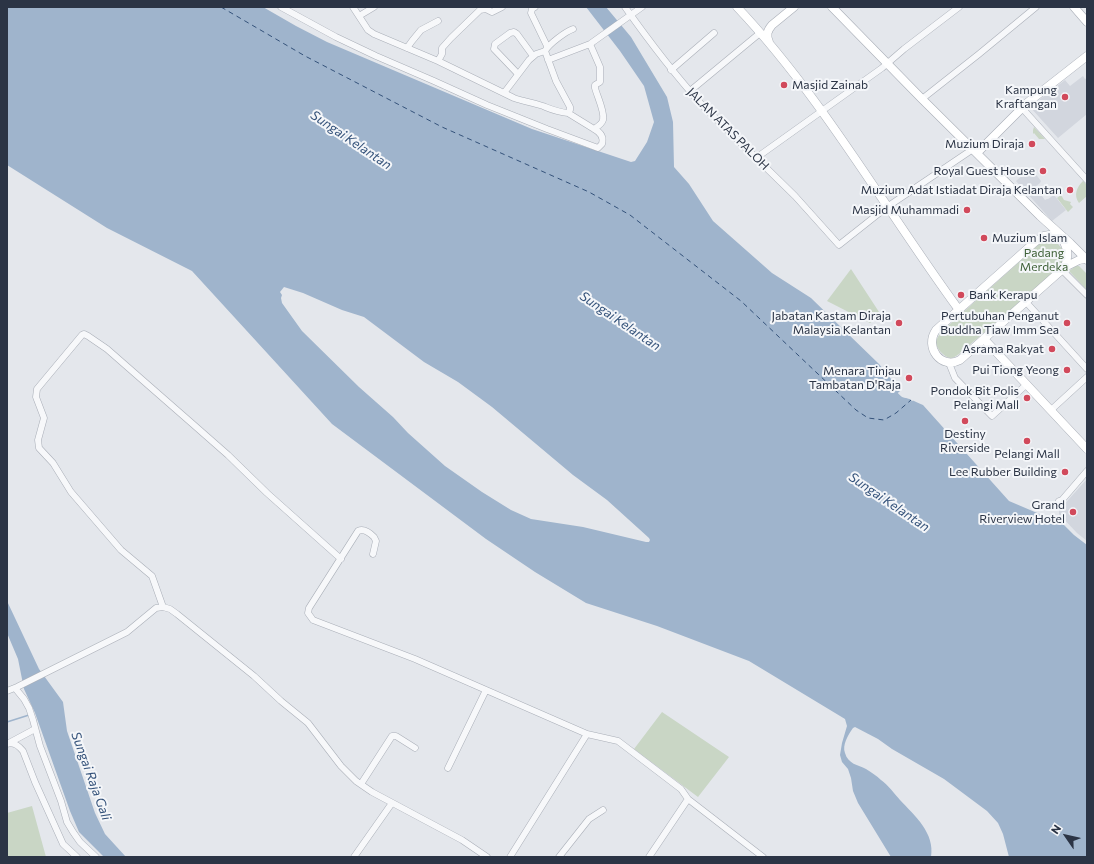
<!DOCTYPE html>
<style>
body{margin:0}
#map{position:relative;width:1094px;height:864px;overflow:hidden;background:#e4e7ec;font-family:Commissioner,sans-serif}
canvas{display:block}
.frame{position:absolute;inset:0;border:8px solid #2b3445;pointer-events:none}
.north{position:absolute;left:1046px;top:816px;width:40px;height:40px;-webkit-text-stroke:3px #f4f6f9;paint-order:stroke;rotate:304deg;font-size:11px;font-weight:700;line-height:16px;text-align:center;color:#2b3445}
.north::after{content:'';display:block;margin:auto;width:14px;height:18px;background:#2b3445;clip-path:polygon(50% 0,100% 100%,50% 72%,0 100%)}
</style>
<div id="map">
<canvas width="1094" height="864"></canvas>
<div class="frame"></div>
<div class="north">N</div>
</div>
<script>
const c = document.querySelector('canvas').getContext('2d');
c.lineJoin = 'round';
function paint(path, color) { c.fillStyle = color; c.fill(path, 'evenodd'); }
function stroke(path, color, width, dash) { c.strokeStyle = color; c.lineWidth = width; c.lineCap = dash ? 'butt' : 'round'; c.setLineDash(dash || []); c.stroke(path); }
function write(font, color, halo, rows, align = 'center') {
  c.font = font + ' Commissioner,sans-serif'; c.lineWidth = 4; c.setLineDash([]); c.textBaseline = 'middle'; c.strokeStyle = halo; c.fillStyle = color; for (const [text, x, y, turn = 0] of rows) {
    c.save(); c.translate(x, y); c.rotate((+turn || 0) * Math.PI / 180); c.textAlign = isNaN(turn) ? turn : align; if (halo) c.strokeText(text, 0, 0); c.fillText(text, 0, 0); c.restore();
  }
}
const built = new Path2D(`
 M1083 76 1085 79 1087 78V114L1058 138 1030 107 1065 80 1070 86Z
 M1031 168 1041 181 1040 183 1035 187 1045 200 1047 199H1048L1054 195 1066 210 1052 221 1016 181Z
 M1087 479V541L1077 533 1059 514V510Z`);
const green = new Path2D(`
 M1034 127 1045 139H1039L1034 133 1033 134V130Z
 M1083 181 1087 185V196L1079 203C1073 195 1077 187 1083 181Z
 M1061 195 1064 200 1071 202 1070 204 1073 207 1068 212 1057 198Z
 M1050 240 1058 244 1064 251 1062 264 1058 269 959 354C956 356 954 358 950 358 944 357 936 348 936 342 936 339 939 336 940 333L1038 245 1045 241Z
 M1076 266H1079L1087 274V290L1069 271Z
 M851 269 881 315 870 323 827 301Z
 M662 712 729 757 698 797 634 749Z
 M32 806 46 857H7V813Z`);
const water = new Path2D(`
 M7 7H263L296 26 327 42 532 129 631 162 635 161 647 142 654 122 644 86 620 51 586 7H606L631 37 667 97 673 122 674 167 689 184 713 221 772 273 811 298 879 364 901 391 898 393C902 398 905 397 910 399 914 401 918 403 923 405L1009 501 1063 524 1074 535 1087 545V857H1009L1003 834 998 823 987 811 944 779 892 749 878 739 855 727 853 728C848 735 842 745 845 753 848 764 858 765 866 769 871 772 877 776 881 780 888 785 894 793 900 800 915 816 935 833 931 857H891L858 803 853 791 851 778 848 769 842 762 840 755 842 743 847 726 845 719 749 661 657 626 586 603 535 572 486 539 332 424 192 271 107 228 7 165ZM284 287 303 293 342 310 364 317 424 362 458 382 492 407 573 475 607 500 649 538 650 540 649 542H646L583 527 531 519 511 510 482 492 445 466 408 433 393 417 359 387 302 331 282 303 281 298 282 295 280 292Z
 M7 601 39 669 63 702 67 731 95 813 105 834 126 857H104L79 832 70 811 35 713 24 689 18 659 7 633Z`);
const pier = new Path2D(`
 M887 371 903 389V391L901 393 903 395 911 397 914 400 912 401 910 399 902 397 898 393 901 390 885 372Z`);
const stream = new Path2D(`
 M7 722 29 715`);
const ferry = new Path2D(`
 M221 7 305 56 442 127 589 192 630 215 741 301 856 410 868 418 884 420 896 413 911 400`);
const street = new Path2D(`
 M281 7 336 37 376 56 434 81 487 105 547 129 598 148 602 144C604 137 600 132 594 129
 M353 7 368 30 374 34 438 61 514 98C523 101 533 103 543 106 553 110 557 112 568 113L570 110V107L556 81 545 51
 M535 7 532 9 531 13 547 46
 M625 7C649 41 675 75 703 106L795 196 839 245 887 207 973 149
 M359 16 374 7
 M407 48 412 41 421 30 438 21
 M548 60 590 44 642 7
 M438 61 442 54V48L451 38 480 10 486 9 492 12 502 7
 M671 70 714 33
 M518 74 496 51 494 49 495 44 510 33 514 32 517 34 533 56
 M690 91 760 33
 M504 93 529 60 536 54 545 51C549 44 565 32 573 29
 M922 99 979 54 1036 7
 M1022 108 1087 180
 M568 113 594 129C597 127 602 124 603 120 605 112 597 96 595 88V85L600 82V67L590 44
 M756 158 882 68 904 49 959 7
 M1062 270 1087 295
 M1026 302 1087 369
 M949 363 955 378 992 416 1027 384
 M1051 410 1087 377
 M1059 501 1062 500 1087 471
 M373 554 376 541 374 537C370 533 364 528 358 531L309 608 308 613 313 620 415 659 587 734 618 741 681 789 688 799 763 857
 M163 607 152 576 121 550 71 492 53 463 39 448 38 440 44 418 36 397 37 389 82 335 84 334 88 336 107 349 195 426 228 455 267 493 341 559
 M15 688 24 699 29 708 33 720 40 746 61 801 67 822 73 832 80 842 96 857
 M7 691 17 687 127 632 156 608 163 607 170 609 177 614 254 676 281 701 308 723 341 766 356 781 372 792 462 840 487 857
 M9 743 35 729
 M7 744C14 741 19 746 23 751L35 782 63 844 77 857
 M448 768 486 690
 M361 784 392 736H396L415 748
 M354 857 392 803
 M510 857 587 734
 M559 857 589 819 603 810
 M649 857 688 799`);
const secondary = new Path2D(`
 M737 7C823 98 885 209 959 310
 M832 7 922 99 1040 216 1070 243 1087 260
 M1074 7 1087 22
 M769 42C766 35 767 31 772 25L794 7
 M977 153 1027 103 1087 56
 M1055 234 1061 236C1068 249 1069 253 1065 267L960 360C941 370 924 347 936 330L1035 242 1044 236Z
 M1065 267 1079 260 1087 258
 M984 339 1087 449`);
const markers = [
 [784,85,4,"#d1495b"],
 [1065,97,4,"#d1495b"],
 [1032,144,4,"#d1495b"],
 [1043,171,4,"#d1495b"],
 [1070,190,4,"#d1495b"],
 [967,210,4,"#d1495b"],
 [984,238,4,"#d1495b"],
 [961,295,4,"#d1495b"],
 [899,323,4,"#d1495b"],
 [1067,323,4,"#d1495b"],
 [1052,349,4,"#d1495b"],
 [1067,370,4,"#d1495b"],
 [909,378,4,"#d1495b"],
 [1027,398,4,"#d1495b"],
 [965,421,4,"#d1495b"],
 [1027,441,4,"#d1495b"],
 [1065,472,4,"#d1495b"],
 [1073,512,4,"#d1495b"]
];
const poiNames = [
 ["Masjid Zainab",792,85,"left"],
 ["Kampung",1057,90],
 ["Kraftangan",1057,104],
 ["Muzium Diraja",1024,144],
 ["Royal Guest House",1035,171],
 ["Muzium Adat Istiadat Diraja Kelantan",1062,190],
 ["Masjid Muhammadi",959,210],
 ["Muzium Islam",992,238,"left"],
 ["Bank Kerapu",969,295,"left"],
 ["Jabatan Kastam Diraja",891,316],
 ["Malaysia Kelantan",891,330],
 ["Pertubuhan Penganut",1059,316],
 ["Buddha Tiaw Imm Sea",1059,330],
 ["Asrama Rakyat",1044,349],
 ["Pui Tiong Yeong",1059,370],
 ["Menara Tinjau",901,371],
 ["Tambatan D'Raja",901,385],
 ["Pondok Bit Polis",1019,391],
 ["Pelangi Mall",1019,405],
 ["Destiny",965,434,"center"],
 ["Riverside",965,448,"center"],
 ["Pelangi Mall",1027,454,"center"],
 ["Lee Rubber Building",1057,472],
 ["Grand",1065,505],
 ["Riverview Hotel",1065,519]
];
const streetNames = [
 ["JALAN ATAS PALOH",728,129,45]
];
const parkNames = [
 ["Padang",1044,253],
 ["Merdeka",1044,267]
];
const waterNames = [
 ["Sungai Kelantan",351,140,34],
 ["Sungai Kelantan",620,321,34],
 ["Sungai Kelantan",889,502,34],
 ["Sungai Raja Gali",91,776,70]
];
paint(built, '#d2d6de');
paint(green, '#c9d6c5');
paint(water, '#9fb4cc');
paint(pier, '#e4e7ec');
stroke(stream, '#9fb4cc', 1.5);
stroke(ferry, '#34527a', 1, [5, 4]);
stroke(street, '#a9aeb7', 7);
stroke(secondary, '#a9aeb7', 9);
stroke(street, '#f7f8fa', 6);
stroke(secondary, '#fff', 8);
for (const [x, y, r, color] of markers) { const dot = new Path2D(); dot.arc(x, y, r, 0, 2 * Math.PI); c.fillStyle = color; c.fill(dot); stroke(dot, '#f4f6f9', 1.5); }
write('12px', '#2b3445', '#f4f6f9', poiNames, 'right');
write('12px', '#2b3445', '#f4f6f9', streetNames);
write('12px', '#3f6138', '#f4f6f9', parkNames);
write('italic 13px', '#34527a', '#f4f6f9', waterNames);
</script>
